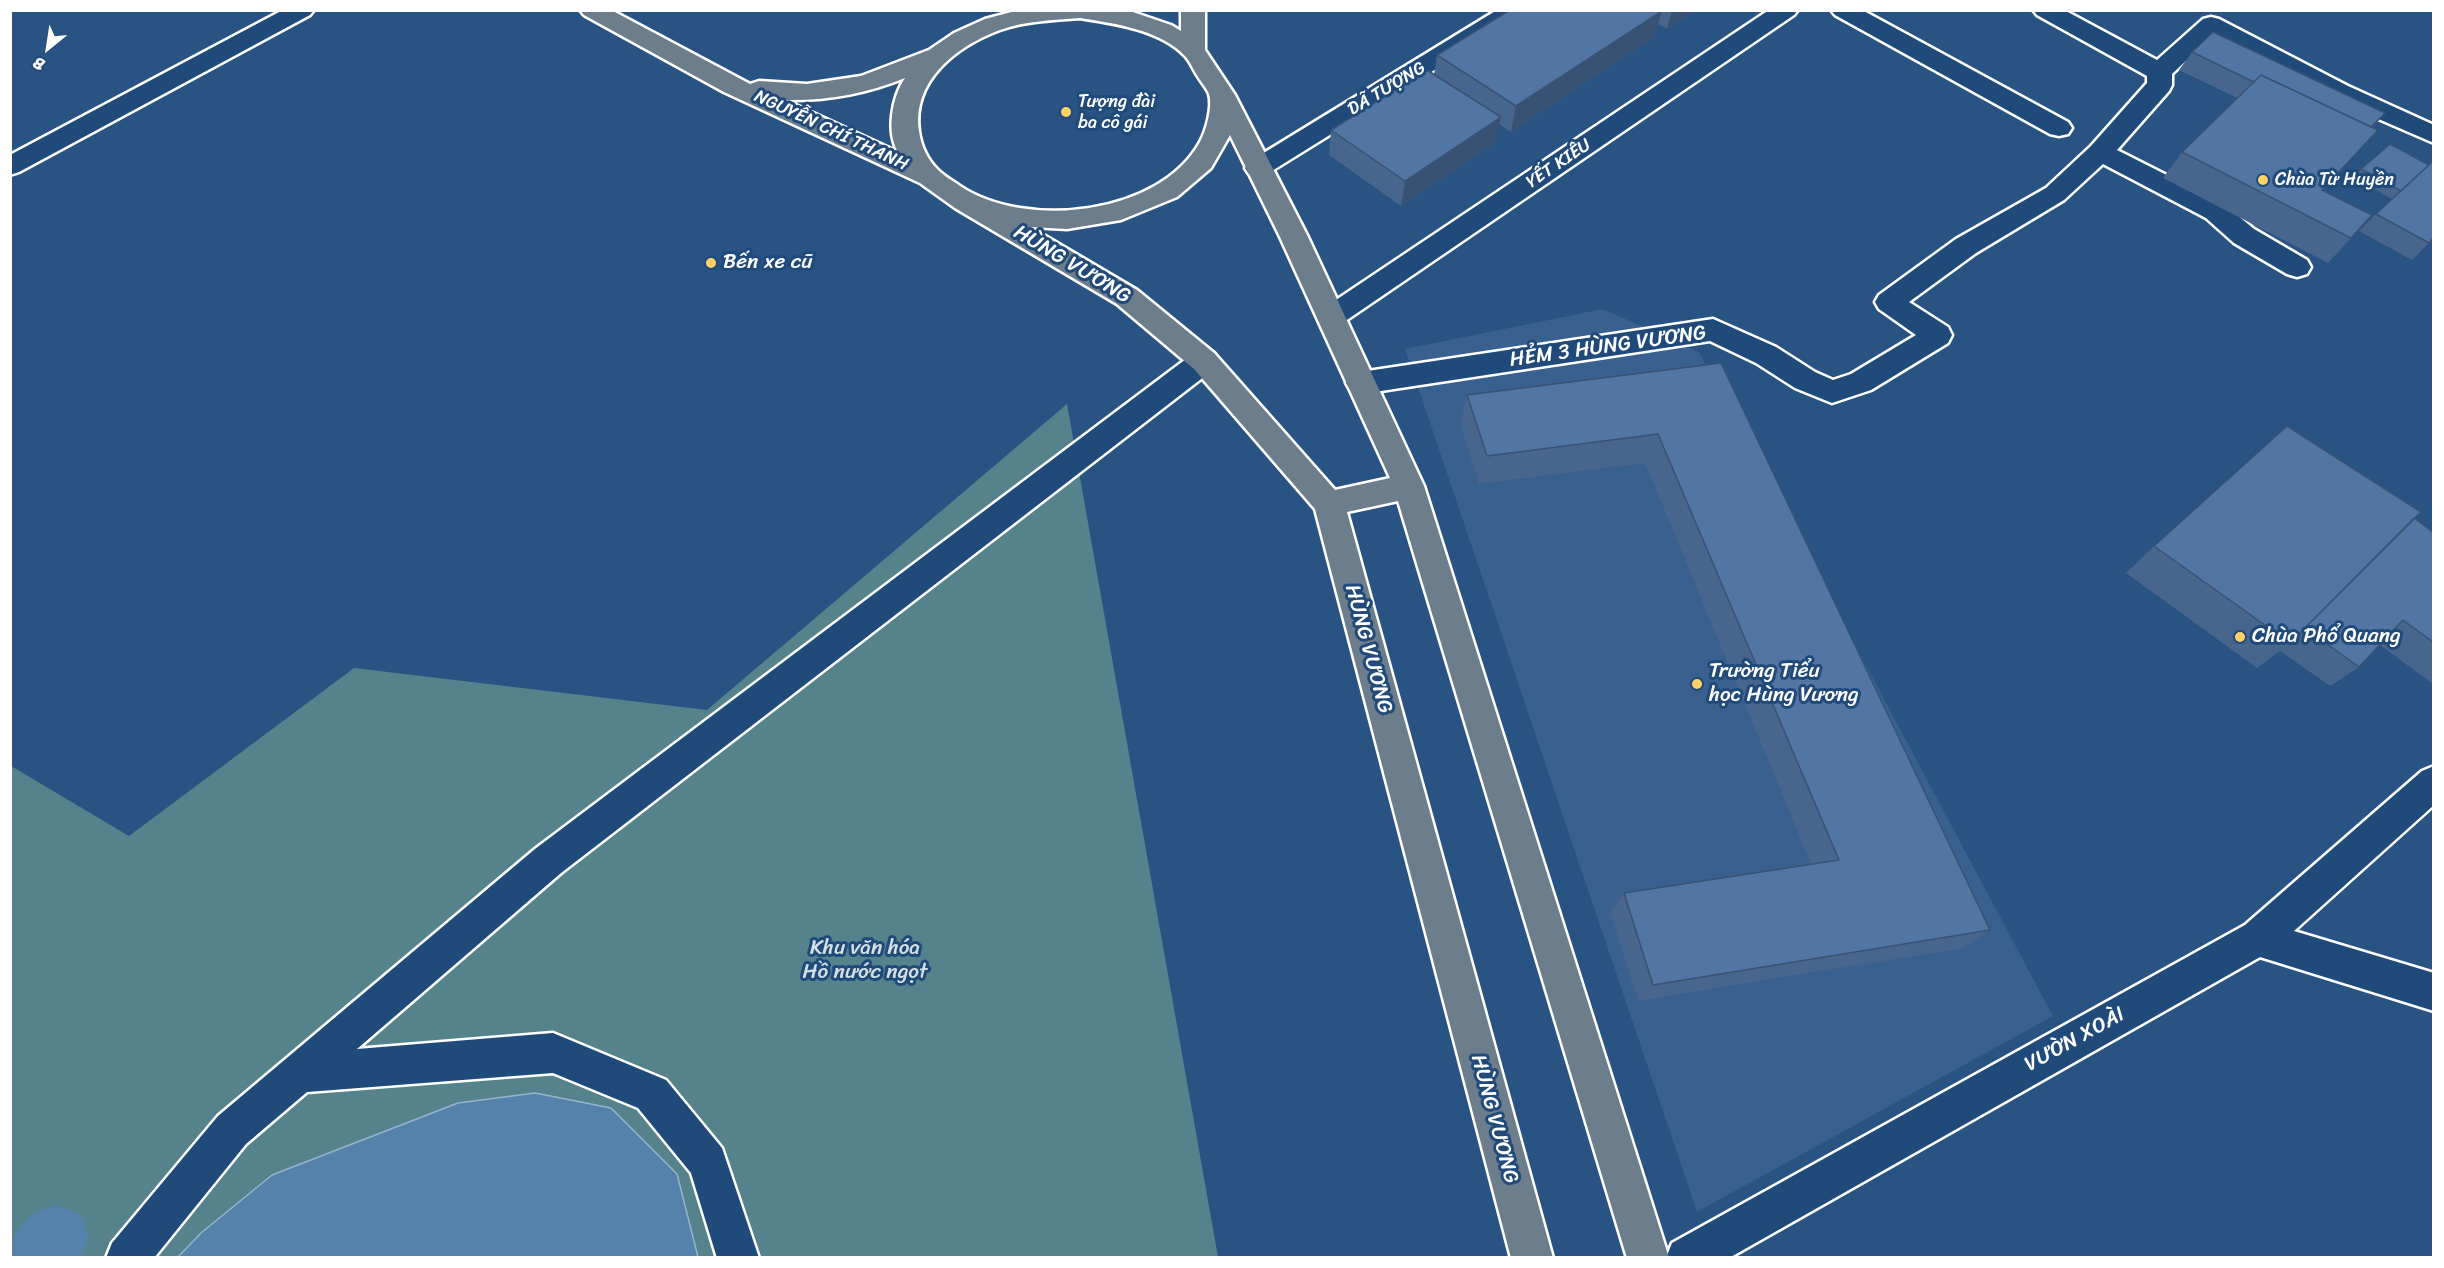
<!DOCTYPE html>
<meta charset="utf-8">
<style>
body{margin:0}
#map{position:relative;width:2444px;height:1268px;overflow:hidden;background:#295382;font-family:Sriracha,sans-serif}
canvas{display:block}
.frame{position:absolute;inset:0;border:12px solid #fff;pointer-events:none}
.north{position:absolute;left:18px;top:18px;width:60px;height:60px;-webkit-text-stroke:4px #1f4a7a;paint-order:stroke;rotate:210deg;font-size:16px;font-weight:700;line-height:24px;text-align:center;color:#fff}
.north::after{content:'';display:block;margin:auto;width:21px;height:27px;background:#fff;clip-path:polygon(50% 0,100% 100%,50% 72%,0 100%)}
</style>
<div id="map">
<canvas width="2444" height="1268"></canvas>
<div class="frame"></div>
<div class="north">B</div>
</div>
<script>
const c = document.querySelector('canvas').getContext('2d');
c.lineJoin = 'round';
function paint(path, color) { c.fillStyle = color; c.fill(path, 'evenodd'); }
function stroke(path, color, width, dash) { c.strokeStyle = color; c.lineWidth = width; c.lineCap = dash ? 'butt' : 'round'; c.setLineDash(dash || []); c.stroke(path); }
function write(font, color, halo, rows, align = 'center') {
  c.font = font + ' Sriracha,sans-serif'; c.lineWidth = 6; c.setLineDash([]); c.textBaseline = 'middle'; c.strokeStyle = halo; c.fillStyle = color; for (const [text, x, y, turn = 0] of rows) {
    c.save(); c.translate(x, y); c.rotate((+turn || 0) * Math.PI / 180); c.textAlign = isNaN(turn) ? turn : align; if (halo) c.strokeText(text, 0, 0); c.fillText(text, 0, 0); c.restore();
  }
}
const built = new Path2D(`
 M1603 309 1699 352 2053 1016 1697 1212 1405 349Z`);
const green = new Path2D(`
 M1067 404 1218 1257 11 1258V766L129 836 354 668 707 710Z`);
const water = new Path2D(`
 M535 1093 611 1108 677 1174 698 1257H178L201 1233 272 1175 458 1103Z`);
const canal = new Path2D(`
 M56 1205 80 1214 89 1238 81 1258H10C10 1242 20 1223 33 1214 39 1210 49 1208 56 1205Z`);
const minor = new Path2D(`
 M283 10H314L310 15 19 172 10 175V155Z
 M1497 10H1527L1523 15 1267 174 1258 177 1249 174 1245 168 1249 162Z
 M1769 10H1798L1794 15 1341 324 1331 327 1321 324 1317 317 1321 310Z
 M1831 10H1862L2068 122 2072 128 2068 134 2059 136 2050 134 1835 15Z
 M2033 10H2064L2157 60 2203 19 2211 17 2219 19 2348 86 2434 125V143L2330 98 2213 35 2172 74V85L2169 91 2117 150 2224 204 2254 229 2307 260 2311 267 2307 274 2297 277 2287 274 2234 243 2206 218 2103 164 2064 200 1976 253 1909 302 1948 327 1952 335 1948 343 1871 390 1832 403 1795 388 1756 363 1710 341 1361 394 1351 391 1346 383 1351 375 1361 372 1713 319 1776 347 1815 372 1833 380 1851 374 1916 335 1879 309 1875 302 1879 295 1956 239 2046 188 2091 146 2147 83V76L2037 15Z
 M1204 350 1214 353 1218 361 1214 369 561 873 357 1049 553 1033 666 1080 722 1148 759 1258H717L691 1173 638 1108 553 1073 307 1092 246 1144 154 1258H106L112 1243 218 1116 535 849 1194 353Z
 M2434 766V805L2294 931 2434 973V1011L2260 957 1729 1258H1666L1672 1243 2245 925 2422 771Z`);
const major = new Path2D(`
 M580 10H611L750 84 759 81 807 84 861 76 929 50 954 33 985 19 1019 10H1127L1171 25 1181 31V10H1205V50L1235 95 1308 237 1424 486 1669 1258H1627L1398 501 1347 512 1553 1258H1511L1315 509 1194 369 1117 304 955 208 920 183 724 92 584 15ZM1080 18C1113 23 1161 30 1185 56 1190 61 1193 69 1197 75 1200 81 1207 88 1209 94 1213 107 1206 131 1200 142 1160 215 1026 230 960 186 953 181 944 176 938 170 927 159 921 146 919 131 912 80 957 46 1000 30 1025 21 1053 20 1080 18ZM905 78C892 97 886 132 898 152L785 100C826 101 866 94 905 78ZM1230 135 1280 237 1390 478 1335 490 1214 353 1137 290 1030 227 1067 229 1121 220 1177 197 1211 168Z`);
const wall = new Path2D(`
 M1510 10H1696L1667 29 1658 24 1654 37 1511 132 1499 124 1495 143 1401 206 1329 155 1331 130 1434 75 1437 55Z
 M2192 52 2385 113 2372 128 2378 130 2323 191 2372 215 2328 263 2163 178 2182 152 2237 98 2179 70Z
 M2433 161V239L2412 260 2359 231 2376 214 2392 199 2353 178 2361 169 2429 165Z
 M1721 363 1990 930 1963 948 1638 1001 1610 912 1624 893 1811 864 1645 463 1479 484 1460 424 1467 395Z
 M2414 518 2433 532V684L2380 645 2359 667 2330 686 2280 651 2257 668 2126 573 2154 546Z`);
const shadedWall = new Path2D(`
 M1672 10H1696L1667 29Z
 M1662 11 1654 37 1511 132 1516 106Z
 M1501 117 1495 143 1401 206 1405 181Z
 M2378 130 2355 156 2300 216 2322 190Z`);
const building = new Path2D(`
 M1510 10H1662V11L1516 106 1437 55Z
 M2213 32 2385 113 2371 127 2261 75 2254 82 2192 52Z
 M1427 70 1501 117 1405 181 1331 130Z
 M2261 75 2378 130 2322 190 2372 215 2351 238 2182 152Z
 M2390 144 2429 165 2401 191 2361 169Z
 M2433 161V238L2429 243 2376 214Z
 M1721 363 1990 930 1653 985 1624 893 1839 860 1658 434 1487 456 1467 395Z
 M2287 426 2421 512 2290 643 2154 546Z
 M2414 518 2433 532V642L2403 620 2359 667 2305 628Z`);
const markers = [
 [1066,112,6,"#ffd166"],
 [2263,180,6,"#ffd166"],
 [711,263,6,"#ffd166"],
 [2240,637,6,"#ffd166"],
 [1697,684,6,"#ffd166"]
];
const farStreetnames = [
 ["DÃ TƯỢNG",1387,89,-31],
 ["NGUYỄN CHÍ THANH",831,131,25],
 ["YẾT KIÊU",1559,164,-34]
];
const farPoinames = [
 ["Tượng đài",1078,102],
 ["ba cô gái",1078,123],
 ["Chùa Từ Huyền",2275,180]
];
const poiNames = [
 ["Bến xe cũ",723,263],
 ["Chùa Phổ Quang",2252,637],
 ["Trường Tiểu",1709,672],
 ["học Hùng Vương",1709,696]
];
const streetNames = [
 ["HÙNG VƯƠNG",1072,265,31],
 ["HẺM 3 HÙNG VƯƠNG",1608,347,-8],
 ["HÙNG VƯƠNG",1368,649,75],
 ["VƯỜN XOÀI",2075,1040,-29],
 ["HÙNG VƯƠNG",1494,1119,75]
];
const parkNames = [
 ["Khu văn hóa",865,949],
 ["Hồ nước ngọt",865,973]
];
paint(built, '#39608e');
paint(green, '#55828b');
paint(water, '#5482ab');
stroke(water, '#98b4cd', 1.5);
paint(canal, '#5482ab');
stroke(minor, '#fff', 5);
stroke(major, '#fff', 5);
paint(minor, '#1f4a7a');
paint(major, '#6c7d8c');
paint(wall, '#47658d');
paint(shadedWall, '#395273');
paint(building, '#5275a4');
stroke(building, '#395273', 1.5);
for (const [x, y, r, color] of markers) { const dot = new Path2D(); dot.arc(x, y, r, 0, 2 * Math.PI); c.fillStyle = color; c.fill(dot); stroke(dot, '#1f4a7a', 2); }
write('18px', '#fff', '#1f4a7a', farStreetnames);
write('18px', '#fff', '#1f4a7a', farPoinames, 'left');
write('21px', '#fff', '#1f4a7a', poiNames, 'left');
write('21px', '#fff', '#1f4a7a', streetNames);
write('21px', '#d4e0e2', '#1f4a7a', parkNames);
</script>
